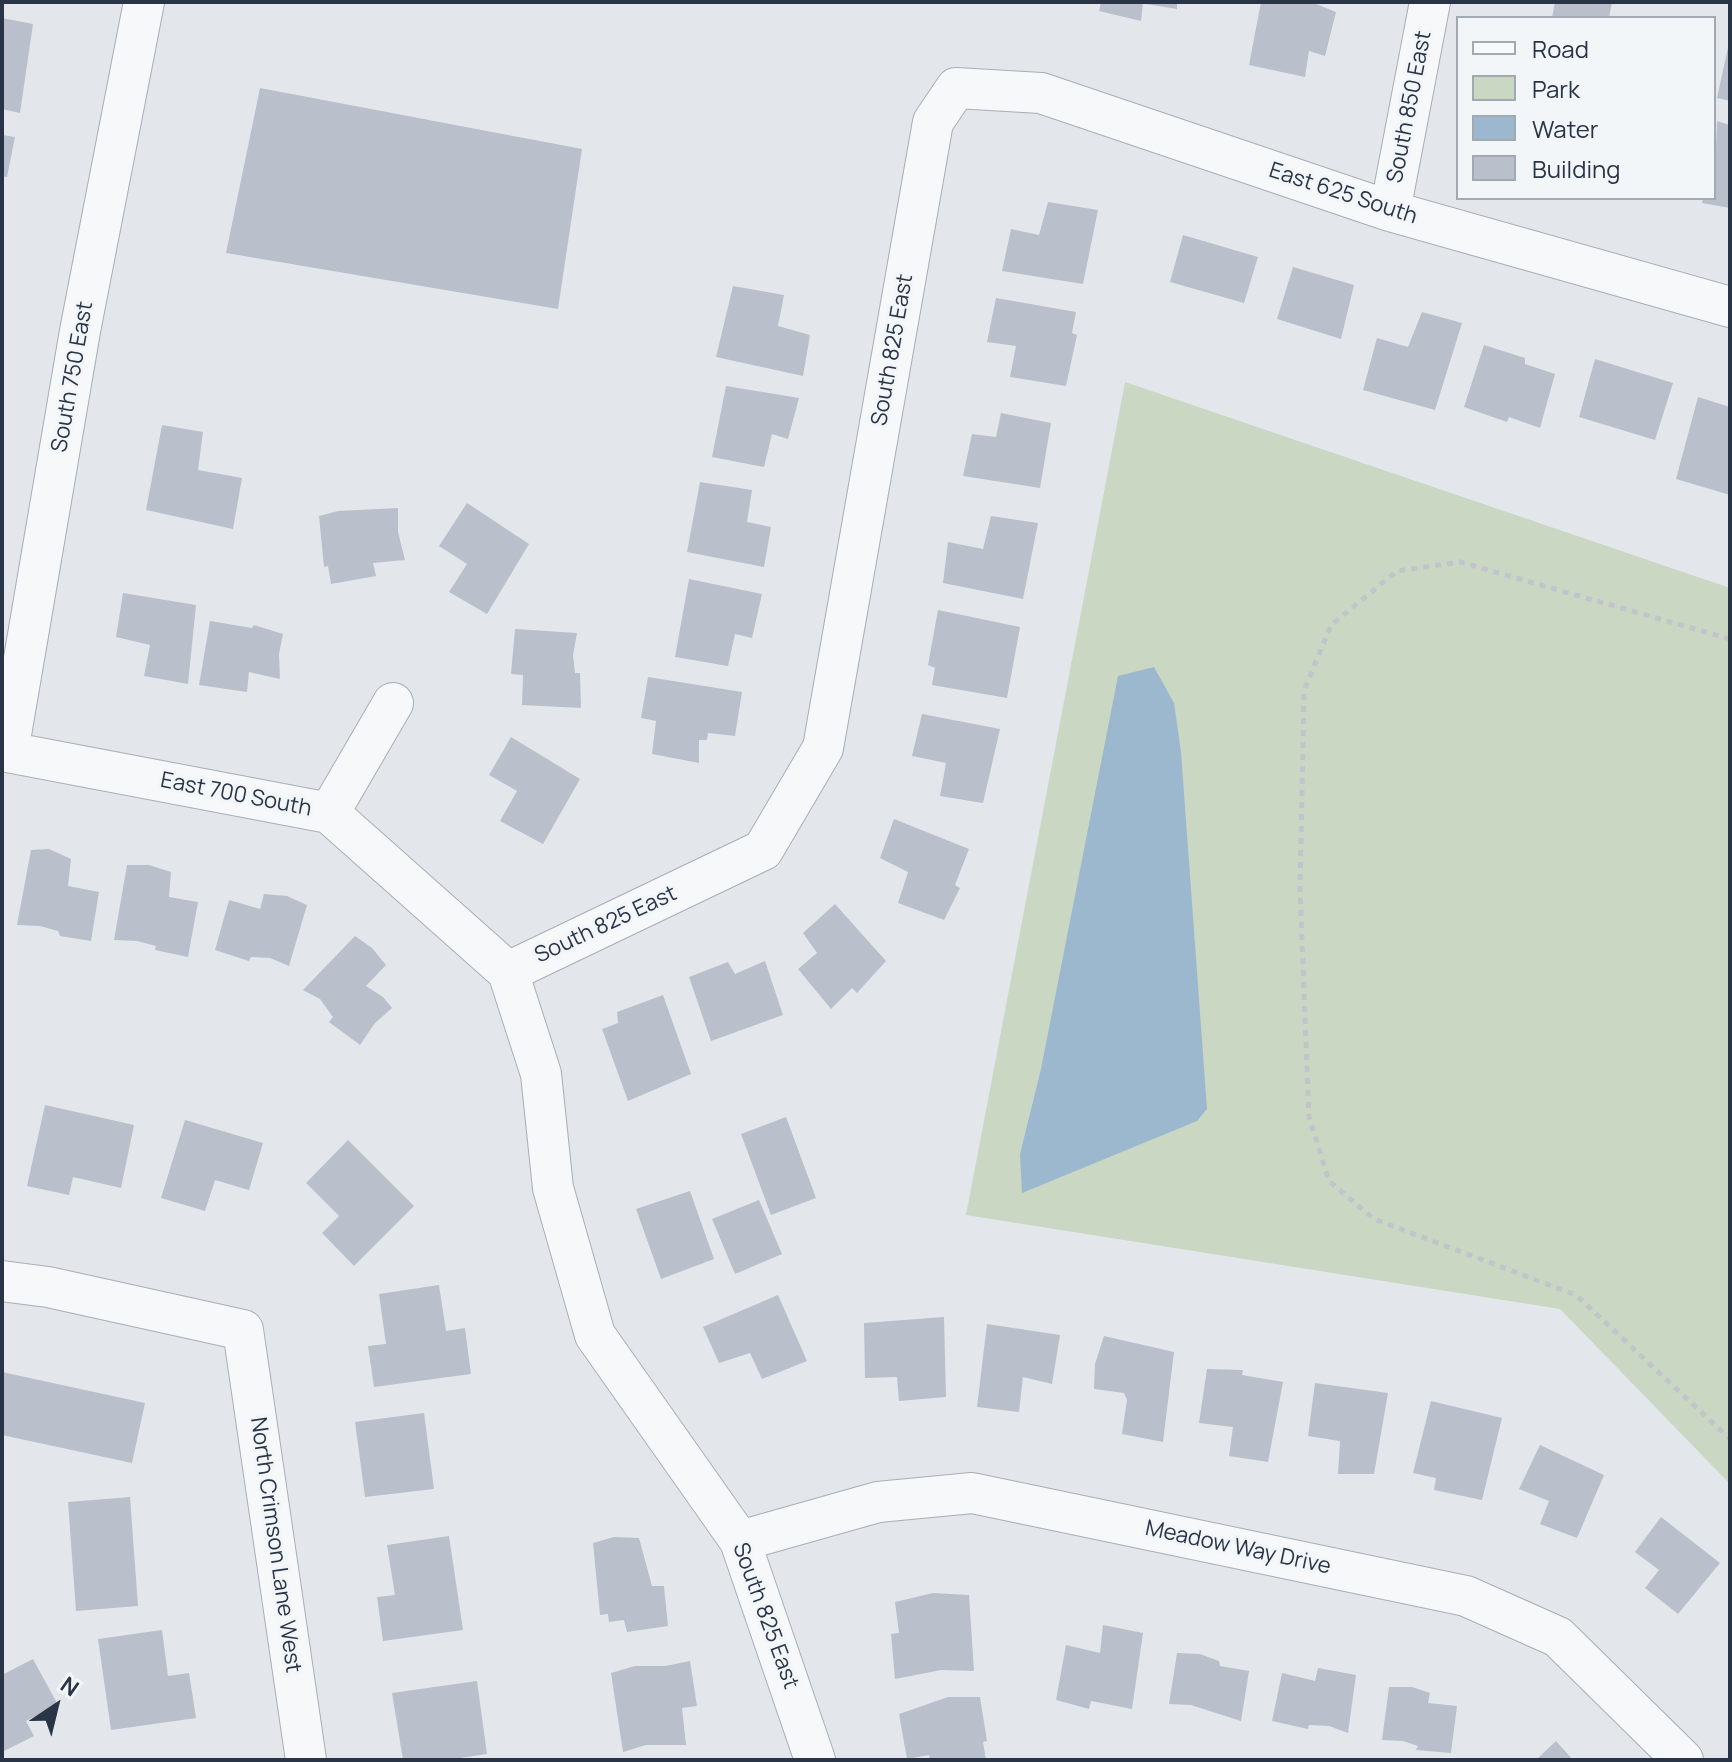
<!DOCTYPE html>
<style>
body{margin:0}
#map{position:relative;width:1732px;height:1762px;overflow:hidden;background:#e3e7ec;font-family:Manrope,sans-serif}
canvas{display:block}
.frame{position:absolute;inset:0;border:4px solid #293546;pointer-events:none}
.legend{position:absolute;left:1456px;top:16px;width:260px;height:184px;box-sizing:border-box;background:#f3f6f9;border:2px solid #a2a9b1;margin:0;padding:10px 14px;list-style:none;font-size:24px;color:#293546}
.legend li{display:flex;align-items:center;gap:16px;height:40px}
.legend b{width:40px;border:2px solid #a2a9b1}
.north{position:absolute;left:16px;top:1666px;width:80px;height:80px;-webkit-text-stroke:6px #f3f6f9;paint-order:stroke;rotate:35deg;font-size:22px;font-weight:700;line-height:32px;text-align:center;color:#293546}
.north::after{content:'';display:block;margin:auto;width:28px;height:36px;background:#293546;clip-path:polygon(50% 0,100% 100%,50% 72%,0 100%)}
</style>
<div id="map">
<canvas width="1732" height="1762"></canvas>
<div class="frame"></div>
<ul class="legend">
<li><b style="height:10px;background:#f6f8fa"></b>Road</li>
<li><b style="height:22px;background:#c9d7c3"></b>Park</li>
<li><b style="height:22px;background:#9bb8cf"></b>Water</li>
<li><b style="height:22px;background:#b9c0cb"></b>Building</li>
</ul>
<div class="north">N</div>
</div>
<script>
const c = document.querySelector('canvas').getContext('2d');
c.lineJoin = 'round';
function paint(path, color) { c.fillStyle = color; c.fill(path, 'evenodd'); }
function stroke(path, color, width, dash) { c.strokeStyle = color; c.lineWidth = width; c.lineCap = dash ? 'butt' : 'round'; c.setLineDash(dash || []); c.stroke(path); }
function write(font, color, halo, rows, align = 'center') {
  c.font = font + ' Manrope,sans-serif'; c.lineWidth = 6; c.setLineDash([]); c.textBaseline = 'middle'; c.strokeStyle = halo; c.fillStyle = color; for (const [text, x, y, turn = 0] of rows) {
    c.save(); c.translate(x, y); c.rotate((+turn || 0) * Math.PI / 180); c.textAlign = isNaN(turn) ? turn : align; if (halo) c.strokeText(text, 0, 0); c.fillText(text, 0, 0); c.restore();
  }
}
const green = new Path2D(`
 M1125 382 1730 588V1484L1560 1309 966 1215Z`);
const water = new Path2D(`
 M1154 667 1174 703 1181 752 1207 1109 1197 1121 1022 1193 1020 1154 1041 1069 1118 676Z`);
const building = new Path2D(`
 M1101 2H1143L1141 21 1099 11Z
 M1147 2H1177V9L1146 4Z
 M1261 2H1311L1336 12 1325 56 1309 51 1305 77 1249 65Z
 M1555 2H1612L1609 18H1552Z
 M2 18 33 24 20 113 2 109Z
 M1729 43 1730 44V101L1717 98Z
 M260 88 582 149 558 309 226 253Z
 M1717 121 1730 125V208L1702 203 1703 198H1714Z
 M2 135 15 137 7 177 2 176Z
 M1048 202 1098 210 1083 284 1002 271 1011 229 1039 235Z
 M1183 235 1258 257 1244 303 1170 282Z
 M1293 267 1354 285 1341 339 1277 319Z
 M733 286 784 295 778 326 810 335 803 376 716 357Z
 M996 298 1076 312 1072 333 1077 335 1066 386 1010 377 1016 346 987 342Z
 M1422 312 1462 323 1435 410 1363 390 1377 338 1408 347Z
 M1484 345 1525 358V364L1555 374 1540 428 1509 417 1507 422 1464 407Z
 M1595 359 1673 383 1655 440 1579 417Z
 M726 386 799 398 788 439 772 434 764 467 712 457Z
 M1698 397 1730 407V495L1676 479Z
 M1001 413 1051 423 1040 488 963 476 972 434 996 437Z
 M162 425 203 432 198 470 242 478 233 529 146 510Z
 M700 482 752 490 747 522 771 527 764 567 687 552Z
 M467 503 529 544 487 614 449 592 467 564 439 546Z
 M398 508V532L405 560 373 563 376 576 331 584 328 566 324 567 319 516 338 511Z
 M991 516 1038 523 1023 599 943 583 948 542 983 549Z
 M689 579 762 594 752 638 735 634 728 666 675 657Z
 M123 593 196 605 188 684 144 676 150 645 116 637Z
 M938 610 1020 627 1007 698 932 685 935 668 928 665Z
 M210 621 252 628 254 625 283 634 279 654 280 679 249 672 247 692 199 685Z
 M515 629 577 633 573 655 575 673H580L581 708 522 705 523 675 511 674Z
 M648 677 742 692 735 736 708 733 707 740H699V763L652 754 656 721 641 718Z
 M922 714 1000 729 983 803 940 796 946 763 912 756Z
 M511 737 580 779 543 844 500 821 517 791 489 775Z
 M894 819 969 849 955 885 960 888 944 920 898 903 908 872 880 858Z
 M49 849 71 859 68 886 99 892 91 941 60 936 58 931 40 926 17 925 31 850Z
 M127 865H149L171 872 169 897 198 902 188 957 155 950 156 946 137 941 114 940Z
 M264 894 287 896 307 905 289 966 270 958 251 957 249 961 215 950 229 900 260 909Z
 M835 904 886 961 857 993 852 988 831 1009 798 969 817 953 803 933Z
 M355 936 372 948 386 965 366 986 383 997 392 1008 375 1023 360 1045 329 1022 333 1017 320 999 303 990Z
 M765 961 783 1015 711 1041 689 977 728 962 735 974Z
 M663 995 691 1074 628 1101 602 1029 618 1023 617 1012Z
 M45 1105 134 1125 121 1188 73 1177 69 1195 27 1186Z
 M786 1117 816 1198 771 1215 741 1134Z
 M185 1120 263 1143 249 1190 215 1180 205 1211 161 1198Z
 M348 1140 414 1206 354 1266 322 1233 339 1216 306 1183Z
 M690 1191 714 1259 661 1279 636 1209Z
 M759 1200 782 1254 735 1274 712 1219Z
 M439 1285 446 1331 465 1328 471 1374 374 1387 368 1346 386 1344 379 1294Z
 M778 1295 807 1361 762 1379 750 1353 719 1363 703 1327Z
 M944 1317 946 1397 899 1401 897 1377 865 1378 864 1323Z
 M987 1324 1060 1335 1052 1384 1023 1377 1019 1412 977 1407Z
 M1104 1336 1174 1352 1163 1442 1122 1434 1127 1400 1124 1393 1094 1389 1095 1364Z
 M1207 1369 1243 1370 1242 1375 1283 1382 1268 1462 1229 1456 1233 1427 1199 1423Z
 M2 1372 145 1403 132 1463 2 1435Z
 M1315 1383 1388 1393 1374 1474H1338L1340 1441 1308 1436Z
 M1431 1401 1502 1418 1482 1500 1434 1490 1436 1478 1413 1473Z
 M424 1413 434 1489 365 1497 355 1422Z
 M1540 1445 1604 1475 1577 1538 1540 1524 1549 1501 1519 1489Z
 M130 1497 138 1606 76 1611 68 1502Z
 M1661 1517 1720 1563 1678 1614 1645 1588 1659 1570 1635 1552Z
 M449 1536 463 1630 383 1641 377 1597 395 1595 387 1545Z
 M614 1537 639 1538 652 1586H664L668 1626 627 1632 624 1620 609 1622 608 1614 600 1615 593 1543Z
 M933 1593 969 1595 974 1671 941 1670 895 1679 891 1634 899 1633 895 1602Z
 M1103 1625 1143 1633 1132 1709 1091 1701 1089 1709 1056 1700 1066 1645 1100 1653Z
 M162 1630 168 1676 189 1673 196 1718 111 1730 98 1639Z
 M1177 1653 1200 1654 1219 1661 1220 1666 1249 1671 1241 1721 1191 1705 1169 1704Z
 M33 1659 58 1705 26 1721 34 1736 2 1752V1675Z
 M690 1661 697 1706 682 1708 686 1745H646L623 1752 611 1673 635 1666H665Z
 M1318 1668 1356 1675 1348 1733 1329 1726 1309 1725 1308 1729 1272 1721 1282 1673 1315 1681Z
 M477 1681 487 1754 447 1760H403L392 1693Z
 M1389 1687H1412L1430 1693 1428 1703 1457 1706 1451 1753 1416 1750 1418 1746 1403 1741 1382 1740Z
 M948 1697H980L987 1741 983 1742 986 1760H930L929 1755 907 1759 899 1714Z
 M1556 1741 1573 1760H1536Z`);
const path = new Path2D(`
 M1730 639 1460 562 1397 571 1331 625 1304 691 1300 890 1309 1117 1329 1181 1374 1219 1576 1295 1730 1439`);
const minor = new Path2D(`
 M1390 211 1430 2
 M2 751 329 813 508 972
 M8 752 80 331 144 2
 M329 813 393 703
 M508 972 763 850 823 748 933 122 956 88 1041 93 1390 211 1730 307
 M508 972 541 1074 553 1188 595 1335 740 1541 815 1760
 M2 1281 48 1287 243 1330 306 1760
 M740 1541 878 1502 972 1493 1466 1596 1558 1637 1683 1760`);
const streetNames = [
 ["South 850 East",1410,107,-79],
 ["East 625 South",1343,194,18],
 ["South 825 East",893,350,-80],
 ["South 750 East",73,377,-80],
 ["East 700 South",236,795,11],
 ["South 825 East",606,925,-25],
 ["North Crimson Lane West",275,1545,82],
 ["Meadow Way Drive",1238,1548,12],
 ["South 825 East",765,1616,70]
];
paint(green, '#c9d7c3');
paint(water, '#9bb8cf');
paint(building, '#b9c0cb');
stroke(minor, '#a7aeb7', 42);
stroke(path, '#c1c5cb', 5, [6, 6]);
stroke(minor, '#f6f8fa', 40);
write('22px', '#293546', '#f3f6f9', streetNames);
</script>
